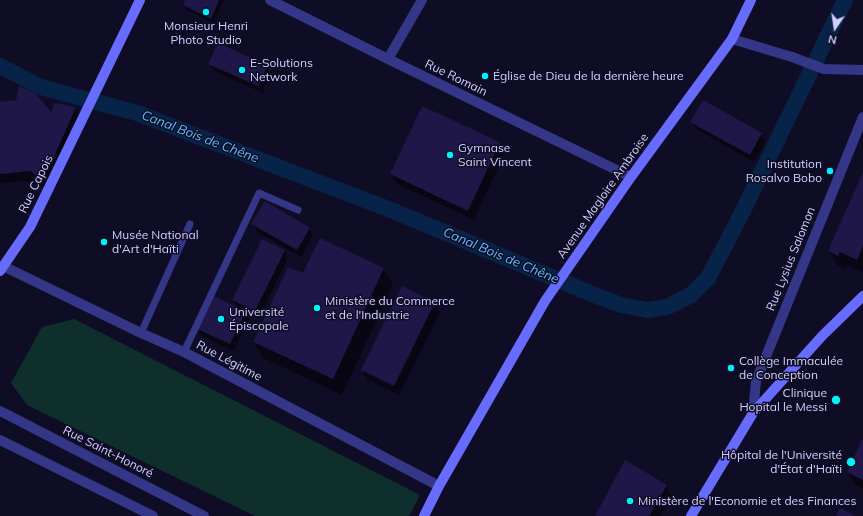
<!DOCTYPE html>
<meta charset="utf-8">
<style>
body{margin:0}
#map{position:relative;width:863px;height:516px;overflow:hidden;background:#0f0d25;font-family:Mulish,sans-serif}
canvas{display:block}
.north{position:absolute;left:815px;top:8px;width:40px;height:40px;-webkit-text-stroke:3px #0f0d25;paint-order:stroke;rotate:193deg;font-size:11px;font-weight:700;line-height:16px;text-align:center;color:#d3d0ff}
.north::after{content:'';display:block;margin:auto;width:14px;height:18px;background:#d3d0ff;clip-path:polygon(50% 0,100% 100%,50% 72%,0 100%)}
</style>
<div id="map">
<canvas width="863" height="516"></canvas>
<div class="north">N</div>
</div>
<script>
const c = document.querySelector('canvas').getContext('2d');
c.lineJoin = 'round';
function paint(path, color) { c.fillStyle = color; c.fill(path, 'evenodd'); }
function stroke(path, color, width, dash) { c.strokeStyle = color; c.lineWidth = width; c.lineCap = dash ? 'butt' : 'round'; c.setLineDash(dash || []); c.stroke(path); }
function write(font, color, halo, rows, align = 'center') {
  c.font = font + ' Mulish,sans-serif'; c.lineWidth = 3; c.setLineDash([]); c.textBaseline = 'middle'; c.strokeStyle = halo; c.fillStyle = color; for (const [text, x, y, turn = 0] of rows) {
    c.save(); c.translate(x, y); c.rotate((+turn || 0) * Math.PI / 180); c.textAlign = isNaN(turn) ? turn : align; if (halo) c.strokeText(text, 0, 0); c.fillText(text, 0, 0); c.restore();
  }
}
const green = new Path2D(`
 M74 319 420 495 409 516H255L27 405 11 383 42 327Z`);
const shadow = new Path2D(`
 M186 0H222L223 1 214 23 187 10 184 5Z
 M210 64 267 66 271 74 263 93 214 71Z
 M0 103 52 114 75 108 81 118 47 190 37 181 0 183Z
 M692 122 761 134 766 141 754 162 696 129Z
 M499 143 505 153 474 220 397 184 391 174Z
 M863 175V272L847 265 846 269 837 265 829 251Z
 M252 224 309 228 313 236 301 257 257 232Z
 M284 250 288 258 259 318 245 311 249 319 234 351 203 337 198 329 238 308 233 300Z
 M384 269 393 285 342 395 263 358 254 342Z
 M434 303 440 313 399 395 368 380 362 370Z
 M863 441V489L855 485 848 472Z
 M666 486 672 496 660 516H596Z`);
const canal = new Path2D(`
 M0 66 41 87 137 113 391 210 597 296 621 305 648 310 667 307 691 295 708 278 743 211 845 0`);
const building = new Path2D(`
 M185 0H219L211 19 183 5Z
 M218 43 268 65 258 86 208 64Z
 M19 86 35 93 51 112 55 103 76 107 53 159 41 181 31 171 0 174V102L16 100Z
 M703 100 762 133 750 155 690 122Z
 M422 106 500 142 468 211 390 174Z
 M863 172V246L857 260 840 252 838 256 828 251Z
 M265 201 310 228 297 250 251 224Z
 M320 238 384 268 333 379 253 342 288 267 303 273Z
 M262 239 285 250 255 311 232 300Z
 M402 286 435 302 394 386 361 370Z
 M213 296 246 311 230 344 197 329Z
 M863 438V480L847 472Z
 M625 460 667 485 649 516H595Z
 M840 508 855 516H836Z`);
const lane = new Path2D(`
 M141 333 190 224
 M184 352 259 193 298 210`);
const street = new Path2D(`
 M270 0 388 59 631 177
 M732 39 792 57 824 69 863 70
 M388 59 422 0
 M3 266 141 333 184 352 439 486
 M0 411 204 516
 M753 413 756 381 863 117
 M0 440 153 516`);
const secondary = new Path2D(`
 M0 271 30 227 140 0
 M424 516 439 486 545 301 631 177 732 39 751 0
 M691 516 753 413 822 336 863 296`);
const markers = [
 [206,12,4,"#00f1fb"],
 [242,70,4,"#00f1fb"],
 [485,76,4,"#00f1fb"],
 [450,155,4,"#00f1fb"],
 [830,171,4,"#00f1fb"],
 [104,242,4,"#00f1fb"],
 [317,308,4,"#00f1fb"],
 [221,319,4,"#00f1fb"],
 [731,368,4,"#00f1fb"],
 [836,400,5,"#00f1fb"],
 [851,462,5,"#00f1fb"],
 [630,501,4,"#00f1fb"]
];
const poiNames = [
 ["Monsieur Henri",206,26,"center"],
 ["Photo Studio",206,40,"center"],
 ["E-Solutions",250,63],
 ["Network",250,77],
 ["Église de Dieu de la dernière heure",493,76],
 ["Gymnase",458,148],
 ["Saint Vincent",458,162],
 ["Institution",822,164,"right"],
 ["Rosalvo Bobo",822,178,"right"],
 ["Musée National",112,235],
 ["d'Art d'Haïti",112,249],
 ["Ministère du Commerce",325,301],
 ["et de l'Industrie",325,315],
 ["Université",229,312],
 ["Épiscopale",229,326],
 ["Collège Immaculée",739,361],
 ["de Conception",739,375],
 ["Clinique",827,393,"right"],
 ["Hopital le Messi",827,407,"right"],
 ["Hôpital de l'Université",842,455,"right"],
 ["d'État d'Haïti",842,469,"right"],
 ["Ministère de l'Economie et des Finances",638,501]
];
const streetNames = [
 ["Rue Romain",456,78,26],
 ["Rue Capois",36,184,-64],
 ["Avenue Magloire Ambroise",603,196,-55],
 ["Rue Lysius Salomon",791,259,-68],
 ["Rue Légitime",229,361,28],
 ["Rue Saint-Honoré",108,452,27]
];
const waterNames = [
 ["Canal Bois de Chêne",200,137,21],
 ["Canal Bois de Chêne",501,256,23]
];
paint(green, '#0f2f2c');
paint(shadow, '#0007');
stroke(canal, '#082348', 16);
paint(building, '#1e1747');
stroke(lane, '#343687', 7);
stroke(street, '#343687', 10);
stroke(secondary, '#676cff', 10);
for (const [x, y, r, color] of markers) { const dot = new Path2D(); dot.arc(x, y, r, 0, 2 * Math.PI); c.fillStyle = color; c.fill(dot); stroke(dot, '#0f0d25', 1.5); }
write('12px', '#d3d0ff', '#0f0d25', poiNames, 'left');
write('12px', '#d3d0ff', '#0f0d25', streetNames);
write('italic 13px', '#5ebeff', '#0f0d25', waterNames);
</script>
